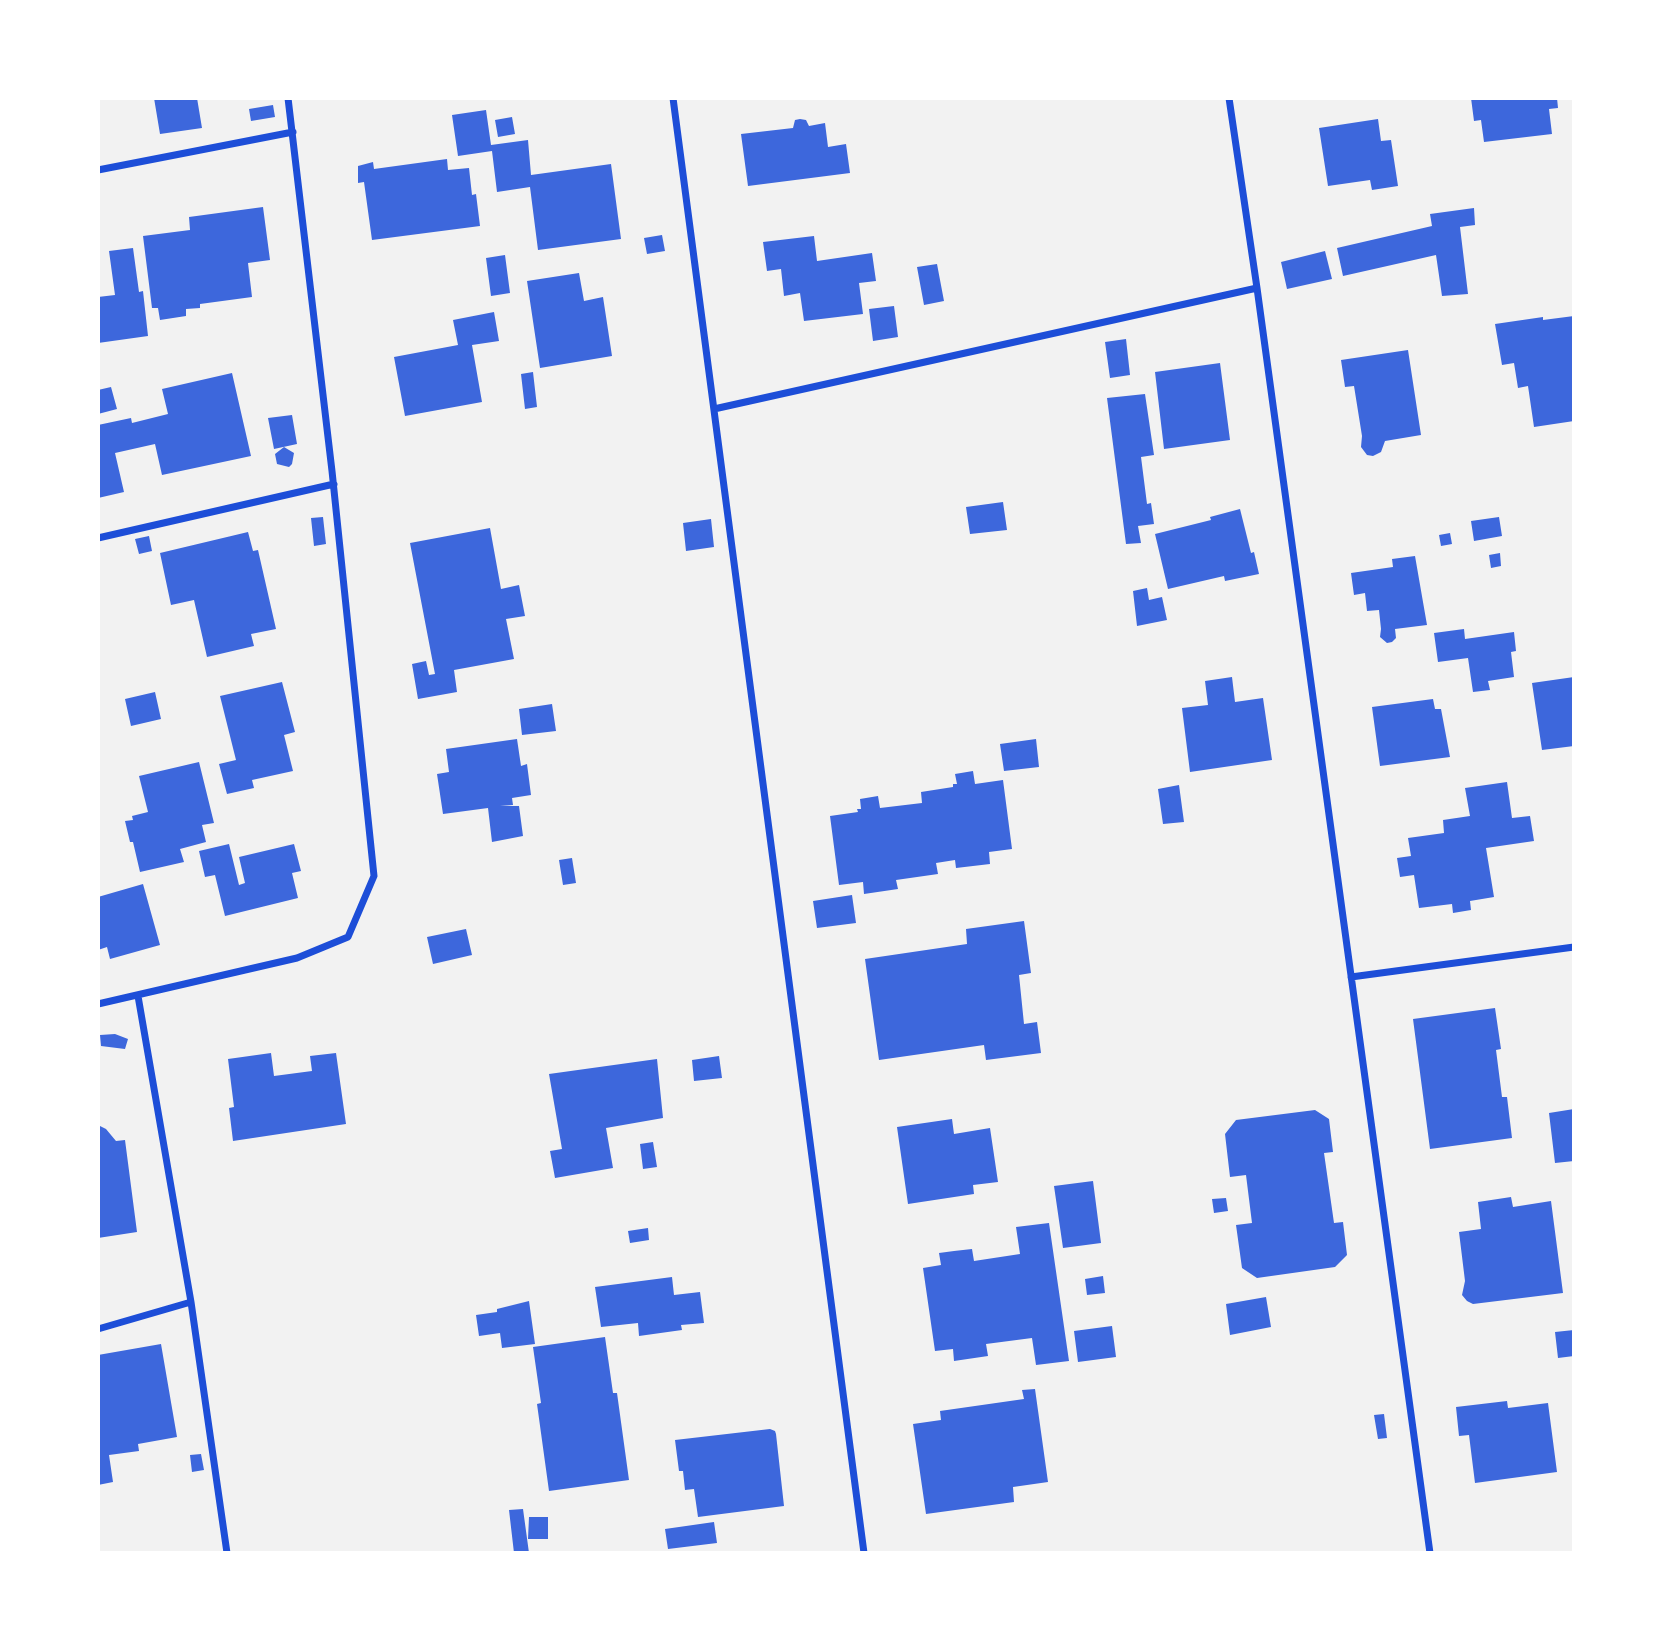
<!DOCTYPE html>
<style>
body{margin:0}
#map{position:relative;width:1672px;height:1651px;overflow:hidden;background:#f2f2f2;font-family:Overpass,sans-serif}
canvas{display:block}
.frame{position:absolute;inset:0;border:100px solid #fff;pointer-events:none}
</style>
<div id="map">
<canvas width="1672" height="1651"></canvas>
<div class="frame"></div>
</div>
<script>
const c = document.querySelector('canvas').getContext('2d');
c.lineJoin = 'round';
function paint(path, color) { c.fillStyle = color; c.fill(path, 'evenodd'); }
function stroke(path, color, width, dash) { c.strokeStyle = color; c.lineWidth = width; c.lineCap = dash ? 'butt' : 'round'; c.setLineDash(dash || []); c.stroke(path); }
const building = new Path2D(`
 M154 98H197L202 128 160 134Z
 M1471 98H1557L1558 108 1549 109 1552 134 1484 142 1481 120 1474 121Z
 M273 105 275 117 251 121 249 109Z
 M486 110 491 145 528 140 531 175 611 164 621 239 538 250 530 187 497 192 492 151 458 156 452 115Z
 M512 117 515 134 498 137 495 120Z
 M800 119 806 120 809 126 825 123 828 147 846 144 850 173 748 186 741 134 793 128 795 120Z
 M1378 119 1381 141 1391 140 1398 186 1372 190 1370 180 1328 186 1319 128Z
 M447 159 448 170 469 168 472 195 476 194 480 226 372 240 364 182 358 183V166L373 162 374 169Z
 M263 207 270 260 248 263 252 297 200 304V308L186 309V316L160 320 158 308H152L143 236 190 230 189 217Z
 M1474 208 1475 225 1460 227 1468 294 1442 296 1436 255 1343 276 1337 248 1432 226 1430 214Z
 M662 235 665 251 647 254 644 238Z
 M814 236 817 261 872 253 876 281 859 283 863 314 804 321 800 293 784 296 781 269 767 271 763 242Z
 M133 248 139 292 143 291 148 336 98 343V297L115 295 109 251Z
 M1325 251 1332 279 1287 289 1281 262Z
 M505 255 510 293 491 296 486 258Z
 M937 264 944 301 924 305 917 267Z
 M579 273 584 301 603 297 612 356 540 368 527 281Z
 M894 306 898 337 873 341 869 309Z
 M494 312 499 341 472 345 482 402 405 416 394 357 458 345 453 320Z
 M1574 316V421L1534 427 1528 386 1518 388 1514 363 1502 365 1495 324 1543 317V320Z
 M1126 339 1130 375 1110 378 1105 342Z
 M1408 350 1421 435 1385 441 1381 452 1373 456 1367 455 1361 447 1362 436 1354 386 1345 387 1341 360Z
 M1220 363 1230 440 1164 449 1155 372Z
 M533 372 537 407 525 409 521 374Z
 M232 373 251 456 162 475 155 444 115 453 124 492 98 498V425L131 418 132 423 168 414 162 389Z
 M111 387 117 409 98 414V390Z
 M1145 394 1154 455 1141 457 1147 504 1151 503 1154 524 1138 526 1141 543 1126 544 1107 398Z
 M292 415 297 444 274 449 268 418Z
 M284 447 294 453 292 464 289 467 277 464 275 454Z
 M1003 502 1007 530 970 534 966 507Z
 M1240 509 1251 553 1254 552 1259 574 1225 581 1224 576 1168 589 1155 534 1211 520 1210 517Z
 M323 517 326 544 314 546 311 518Z
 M1499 517 1502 536 1474 541 1471 521Z
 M711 519 714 547 686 551 683 523Z
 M490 528 501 589 519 585 525 616 506 619 514 659 454 670 457 692 418 699 412 664 426 661 429 675 435 674 410 543Z
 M248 532 253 551 258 550 276 629 251 634 254 646 207 657 194 600 171 605 160 553Z
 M1450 533 1452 544 1441 546 1439 535Z
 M149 536 152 551 139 554 135 539Z
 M1500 553 1501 566 1491 568 1489 555Z
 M1415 556 1427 625 1395 629 1396 638 1392 642 1387 643 1380 637 1381 629 1379 610 1367 611 1365 593 1354 595 1351 573 1393 567 1392 559Z
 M1147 588 1149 600 1162 597 1167 620 1137 626 1133 591Z
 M1464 629 1465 639 1514 632 1516 651 1511 652 1514 677 1488 681 1490 690 1473 692 1468 658 1438 662 1434 633Z
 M1232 677 1235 702 1263 698 1272 760 1190 772 1182 708 1208 705 1205 681Z
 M1574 677V746L1542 750 1532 683Z
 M282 682 295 732 284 735 293 771 252 780 254 788 227 794 219 764 236 760 220 696Z
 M155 692 161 719 131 726 125 699Z
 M1433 699 1435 709H1441L1450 757 1380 766 1372 707Z
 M552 704 556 731 522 735 519 709Z
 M517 739 521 766 527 764 531 795 512 798 513 805 500 806H519L523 836 492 842 488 808 443 814 437 774 449 772 446 749Z
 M1036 739 1039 767 1004 771 1000 744Z
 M199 762 214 823 202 825 206 842 180 849 184 862 140 872 133 842H130L125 821 133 820 132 816 148 812 139 776Z
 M973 771 975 784 1003 780 1012 849 989 852 990 864 956 868 955 860 936 863 938 874 896 880 898 889 864 894 863 882 839 885 830 816 858 812 857 809H861L860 799 878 796 880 808 922 803 921 792 953 787V784H957L955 774Z
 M1507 782 1512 818 1530 816 1534 841 1486 848 1494 897 1470 901 1471 910 1453 913 1452 904 1419 908 1414 875 1400 877 1397 858 1411 856 1408 838 1444 833 1443 820 1470 816 1465 788Z
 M1179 785 1184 822 1163 824 1158 789Z
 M229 844 239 885 245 883 239 857 294 844 301 871 292 873 298 898 225 916 215 875 205 877 199 851Z
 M572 858 576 883 563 885 559 860Z
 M143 884 160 945 110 959 107 947 98 950V897Z
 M852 895 856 923 817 928 813 901Z
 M1024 921 1031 973 1019 975 1024 1024 1037 1022 1041 1053 986 1060 984 1045 879 1060 865 959 967 944 966 929Z
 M466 929 472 955 433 964 427 937Z
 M1495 1008 1501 1049 1496 1050 1502 1097H1507L1512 1138 1430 1149 1413 1019Z
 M115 1034 128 1039 125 1049 101 1046 100 1035Z
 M271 1053 274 1076 312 1071 310 1056 336 1053 346 1124 233 1141 229 1108 234 1107 228 1059Z
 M719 1056 722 1078 694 1081 692 1060Z
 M657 1059 663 1118 606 1128 613 1168 555 1178 550 1151 562 1149 549 1074Z
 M1574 1109V1161L1555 1163 1549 1113Z
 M1315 1110 1329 1119 1333 1152 1324 1153 1334 1223 1343 1222 1347 1255 1335 1267 1257 1278 1242 1268 1236 1225 1252 1223 1246 1175 1230 1177 1225 1134 1236 1120Z
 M952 1119 954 1134 990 1128 998 1182 973 1185 974 1194 908 1204 897 1127Z
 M98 1125 106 1129 116 1141 125 1140 137 1232 98 1238Z
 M653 1142 657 1167 643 1169 640 1144Z
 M1093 1181 1101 1243 1063 1248 1054 1186Z
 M1511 1197 1513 1207 1551 1201 1563 1293 1473 1304 1467 1301 1462 1295 1465 1281 1459 1232 1481 1229 1478 1202Z
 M1226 1198 1228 1211 1214 1213 1212 1199Z
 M1049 1223 1069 1361 1036 1365 1032 1338 986 1344 988 1356 954 1361 953 1349 935 1351 923 1268 941 1265 939 1253 954 1251 972 1249 974 1261 1020 1254 1016 1227Z
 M648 1228 649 1240 630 1243 628 1231Z
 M1103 1276 1105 1293 1087 1295 1085 1279Z
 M672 1277 674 1295 700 1292 704 1323 681 1325 682 1330 639 1336 638 1323 601 1327 595 1287Z
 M1266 1297 1271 1327 1230 1335 1226 1304Z
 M529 1301 535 1344 502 1348 500 1333 479 1336 476 1315 497 1312V1309Z
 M1112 1326 1116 1357 1078 1362 1074 1331Z
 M1574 1330V1356L1558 1358 1555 1332Z
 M605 1337 613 1393H617L629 1480 549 1491 537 1404 541 1403 533 1347Z
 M161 1344 177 1437 138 1444 139 1451 109 1455 113 1482 98 1485V1355Z
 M1035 1389 1048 1482 1013 1487 1014 1502 926 1514 913 1424 941 1420 940 1411 1024 1399 1022 1390Z
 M1507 1401 1508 1408 1548 1403 1557 1472 1475 1483 1469 1435 1459 1436 1456 1407Z
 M1384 1414 1387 1438 1378 1439 1374 1415Z
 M770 1429 775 1431 776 1434 784 1506 698 1517 694 1489 685 1490 683 1471H679L675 1440Z
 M201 1454 204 1470 192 1472 190 1455Z
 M523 1509 529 1553H514L509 1510Z
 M529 1517H548V1539H528Z
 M714 1522 717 1543 668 1549 665 1529Z`);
const minor = new Path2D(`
 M673 98 864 1553
 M1229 98 1257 288 1430 1553
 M98 170 293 132
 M714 409 1257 288
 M98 538 334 484
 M1351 977 1574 947
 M138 996 191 1302 227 1553
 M98 1004 297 958 348 937 374 876 332 471 288 98
 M98 1329 191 1302`);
paint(building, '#3d67dc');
stroke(minor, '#1d4ed8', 7);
</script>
